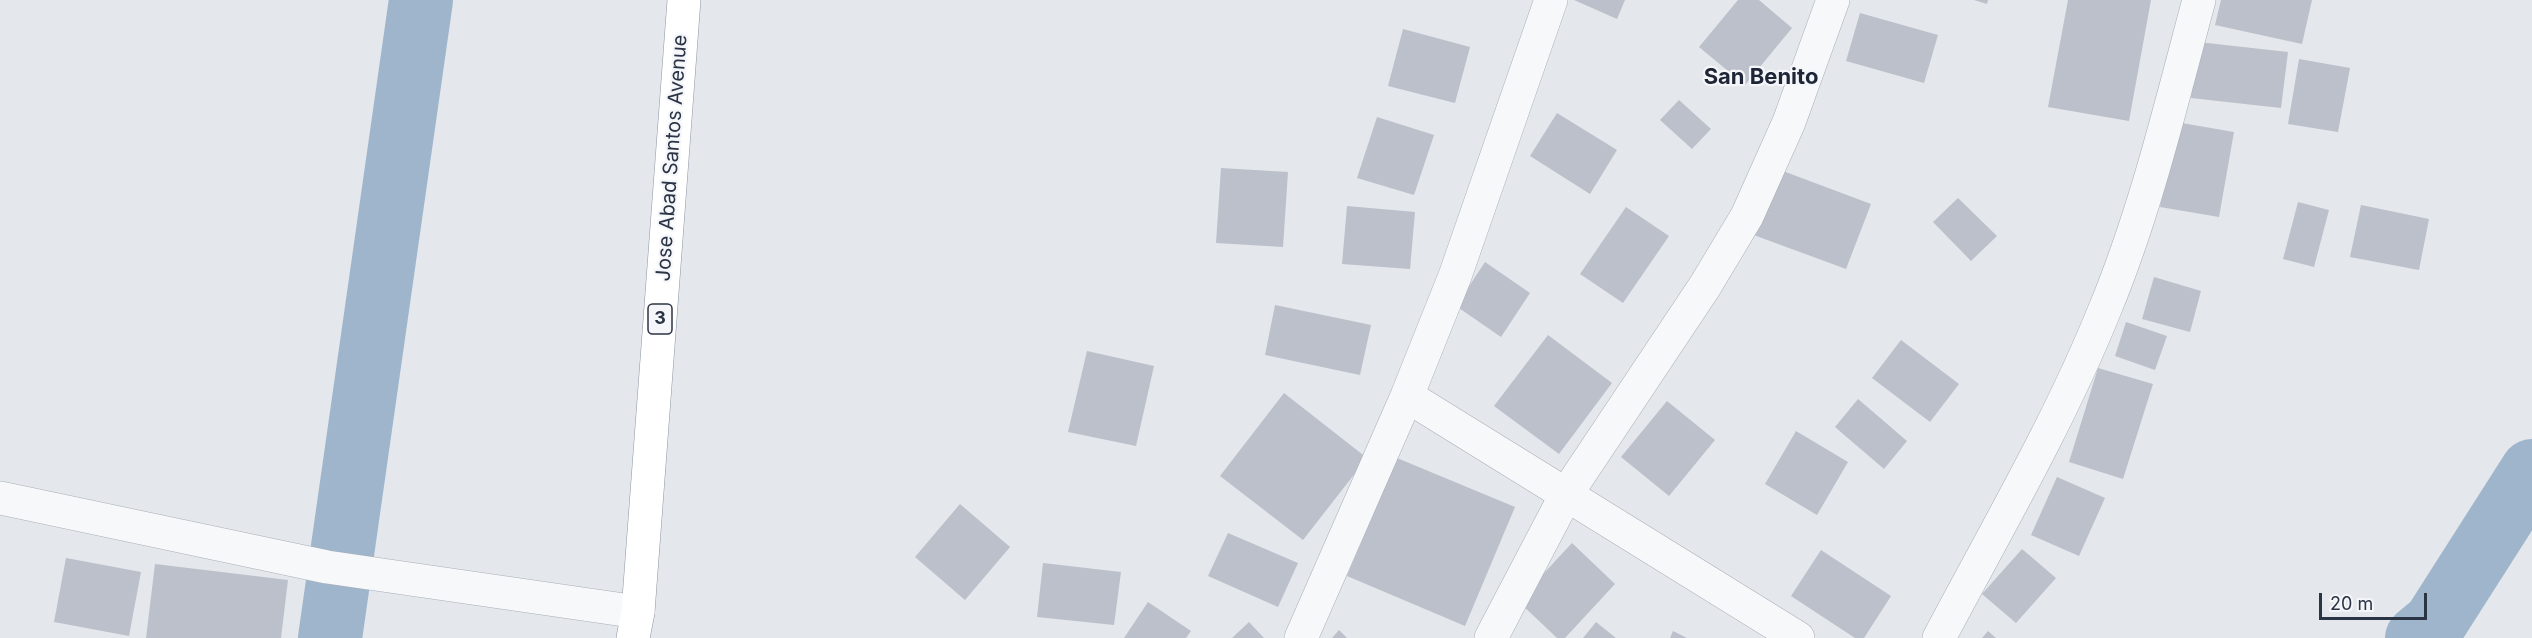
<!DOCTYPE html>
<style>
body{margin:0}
#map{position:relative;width:2532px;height:638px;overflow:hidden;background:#e4e7ec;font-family:Inter,sans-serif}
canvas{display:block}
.scale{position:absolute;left:2319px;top:593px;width:108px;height:27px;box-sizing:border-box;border:3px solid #2b3445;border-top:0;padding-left:8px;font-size:18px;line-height:21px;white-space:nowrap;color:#2b3445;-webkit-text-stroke:4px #f4f6f9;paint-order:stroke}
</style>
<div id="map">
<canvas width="2532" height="638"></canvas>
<div class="scale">20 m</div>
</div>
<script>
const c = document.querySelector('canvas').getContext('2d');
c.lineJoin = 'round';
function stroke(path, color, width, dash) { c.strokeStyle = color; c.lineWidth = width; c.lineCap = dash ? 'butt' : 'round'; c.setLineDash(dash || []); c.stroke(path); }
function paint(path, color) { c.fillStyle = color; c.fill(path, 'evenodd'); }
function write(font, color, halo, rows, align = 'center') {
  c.font = font + ' Inter,sans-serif'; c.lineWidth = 4.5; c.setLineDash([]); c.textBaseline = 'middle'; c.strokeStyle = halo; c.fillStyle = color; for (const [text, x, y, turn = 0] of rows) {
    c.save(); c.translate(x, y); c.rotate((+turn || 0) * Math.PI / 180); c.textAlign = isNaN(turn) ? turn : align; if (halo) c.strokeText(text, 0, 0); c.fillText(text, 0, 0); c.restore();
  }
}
const river = new Path2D(`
 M330 638 421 0
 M2417 638 2435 623 2532 471`);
const building = new Path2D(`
 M1574 0H1625L1617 19Z
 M1738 0H1759L1792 28 1745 85 1699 47Z
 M1974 0H1988L1987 4Z
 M2068 0H2151L2129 121 2048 107Z
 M2221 0H2312L2302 44 2215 25Z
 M1860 13 1938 35 1924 83 1846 61Z
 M1403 29 1470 47 1455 103 1388 86Z
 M2198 42 2288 52 2281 108 2191 98Z
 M2299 59 2350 68 2338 132 2288 124Z
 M1679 100 1711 129 1692 149 1660 120Z
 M1557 113 1617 150 1590 194 1530 156Z
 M1377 117 1434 135 1414 195 1357 178Z
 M2176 122 2234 132 2219 217 2160 207Z
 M1221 168 1288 172 1283 247 1216 243Z
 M1775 168 1871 204 1846 269 1751 234Z
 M1958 198 1997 236 1971 261 1933 222Z
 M2298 202 2329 210 2314 267 2283 259Z
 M2361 205 2429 219 2419 270 2350 257Z
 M1347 206 1415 212 1410 269 1342 264Z
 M1626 207 1669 236 1623 303 1580 274Z
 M1485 262 1530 293 1501 337 1456 306Z
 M2154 277 2201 291 2190 332 2142 319Z
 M1275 305 1371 325 1360 375 1265 355Z
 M2126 322 2167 336 2155 370 2115 356Z
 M1548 335 1612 383 1559 454 1494 406Z
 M1901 340 1959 384 1930 422 1872 378Z
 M1087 351 1154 366 1136 446 1068 432Z
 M2098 368 2153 384 2123 479 2069 462Z
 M1284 393 1367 458 1303 540 1220 476Z
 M1858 399 1907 441 1884 469 1835 427Z
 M1667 401 1715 440 1669 496 1621 457Z
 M1796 431 1848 462 1817 515 1765 484Z
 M1397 458 1515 507 1465 626 1347 576Z
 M2057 477 2105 498 2079 556 2031 535Z
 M960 504 1010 547 965 600 915 557Z
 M1228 533 1298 563 1278 607 1208 576Z
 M1572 543 1615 584 1565 638H1557L1518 601Z
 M2022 549 2056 578 2016 623 1982 594Z
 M1821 550 1891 596 1864 638H1855L1791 596Z
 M66 558 141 572 129 636 54 622Z
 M1043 563 1121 572 1114 625 1037 617Z
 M155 564 288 580 281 638H146Z
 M1148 602 1191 631 1186 638H1124Z
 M1249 622 1264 638H1232Z
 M1596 622 1616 638H1583Z
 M1339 630 1347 638H1332Z
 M1673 631 1687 638H1670Z
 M1988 631 1996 638H1982Z`);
const minor = new Path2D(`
 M1407 396 1798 638
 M0 498 327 567 638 612
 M1301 638 1407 396 1455 276 1551 0
 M1491 638 1567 493 1705 286 1747 216 1789 122 1833 0
 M1939 638C1996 530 2059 423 2105 309 2146 210 2171 104 2199 0`);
const trunk = new Path2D(`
 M633 638 638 612 684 0`);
const shields = [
 [660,319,24]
];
const shieldNames = [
 ["3",660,319]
];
const streetNames = [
 ["Jose Abad Santos Avenue",672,158,-86]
];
const quarterNames = [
 ["San Benito",1761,77]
];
stroke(river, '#9fb5cc', 64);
paint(building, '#bbc0ca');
stroke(minor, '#a9aeb7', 34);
stroke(trunk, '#8b94a3', 34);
stroke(minor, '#f7f8fa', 33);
stroke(trunk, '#fff', 33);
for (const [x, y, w] of shields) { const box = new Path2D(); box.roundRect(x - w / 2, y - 15, w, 30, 4.5); c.fillStyle = '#f4f6f9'; c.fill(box); stroke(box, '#2b3445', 1.5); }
write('bold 18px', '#2b3445', null, shieldNames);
write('20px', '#2b3445', '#f4f6f9', streetNames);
write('bold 22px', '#1d2536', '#f4f6f9', quarterNames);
</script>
